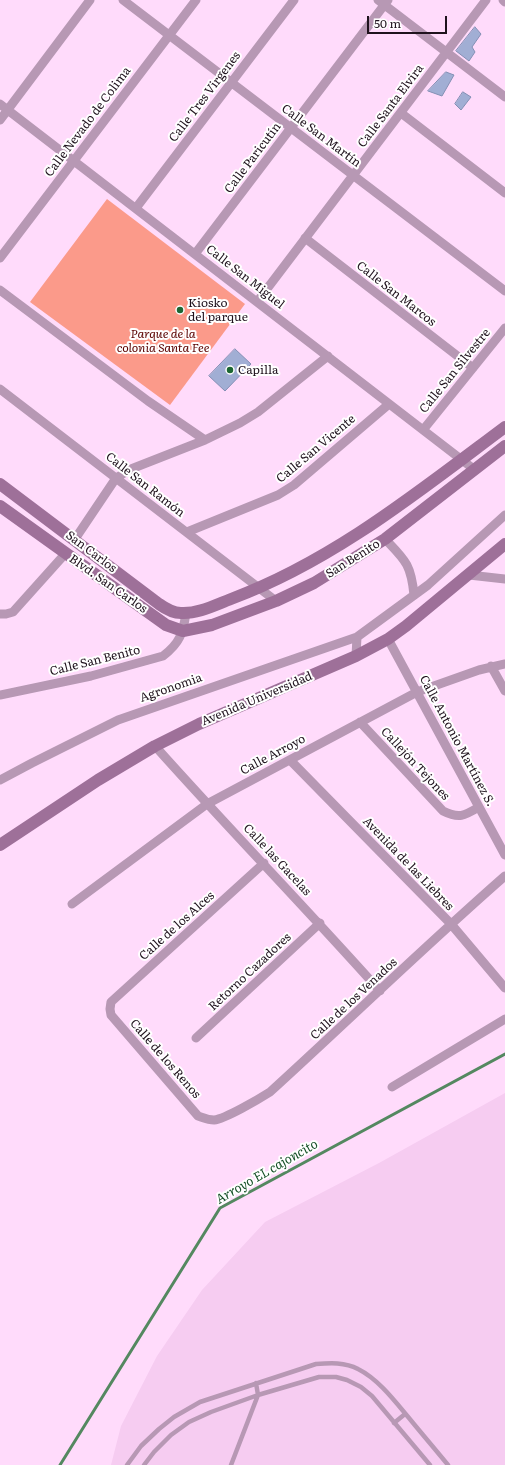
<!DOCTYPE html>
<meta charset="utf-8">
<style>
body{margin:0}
#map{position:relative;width:505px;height:1465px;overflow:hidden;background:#ffdbfb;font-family:Literata,serif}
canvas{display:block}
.scale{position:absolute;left:367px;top:16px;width:80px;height:18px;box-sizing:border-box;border:2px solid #1f121d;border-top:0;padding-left:5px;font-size:12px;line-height:14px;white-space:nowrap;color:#1f121d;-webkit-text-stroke:3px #fff;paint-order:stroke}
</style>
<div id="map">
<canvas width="505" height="1465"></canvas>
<div class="scale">50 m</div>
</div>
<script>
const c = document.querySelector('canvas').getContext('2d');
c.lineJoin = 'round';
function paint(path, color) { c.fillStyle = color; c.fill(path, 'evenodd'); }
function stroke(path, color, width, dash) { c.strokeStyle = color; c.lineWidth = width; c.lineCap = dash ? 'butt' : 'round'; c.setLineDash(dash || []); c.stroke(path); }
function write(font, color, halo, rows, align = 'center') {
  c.font = font + ' Literata,serif'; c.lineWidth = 4; c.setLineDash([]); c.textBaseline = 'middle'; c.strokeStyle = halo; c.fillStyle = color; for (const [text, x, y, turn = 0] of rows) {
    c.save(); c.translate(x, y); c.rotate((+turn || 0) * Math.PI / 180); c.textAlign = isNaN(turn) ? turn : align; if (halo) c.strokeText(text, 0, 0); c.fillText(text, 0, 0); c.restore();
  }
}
const built = new Path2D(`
 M505 1093V1465H111L121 1426 157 1356 202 1290 265 1222 379 1163Z`);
const green = new Path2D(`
 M107 199 245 304 170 405 30 302Z`);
const stream = new Path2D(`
 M60 1465 220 1208 505 1054`);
const building = new Path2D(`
 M475 27 481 34 472 47 475 52 469 61 456 51Z
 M446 72 454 75 442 96 428 91Z
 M463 92 471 97 461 110 455 104Z
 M235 349 251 364 225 391 209 376Z`);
const lane = new Path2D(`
 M394 1423 405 1414
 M127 1465 141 1446 159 1429 174 1417 200 1402 316 1364C330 1363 345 1362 358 1369 378 1379 394 1400 409 1418 422 1434 435 1449 448 1465
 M144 1465 154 1452 171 1435 189 1422 211 1412 258 1395 319 1377H336L347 1380 361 1387 372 1396 430 1465
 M231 1465 258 1395 256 1383`);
const street = new Path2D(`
 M123 0 505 291
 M378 0 505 97
 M503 0 505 2
 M0 104 475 470
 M401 113 505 193
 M0 120 90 0
 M136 208 294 0
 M305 238 473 368
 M195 254 388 0
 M0 258 196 0
 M0 290 148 401 205 440
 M257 302 486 0
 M0 389 276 601
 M423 430 505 328
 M187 532 278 495 294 485 389 404
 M75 539 116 478 131 469 205 440 240 423 258 412 328 356
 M385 539C405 560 411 564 414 595
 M469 575 505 579
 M0 614H6L13 612 65 554
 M388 639 505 855
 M356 656 357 637 428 585 505 515
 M491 666 505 691
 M0 695 91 676 163 656C180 643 183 633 186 613
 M360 722 443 811C459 819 464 816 479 807
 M155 746C229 829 306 908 380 991
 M290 760 451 924 505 988
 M0 780 32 763 118 720 357 637
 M264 863 111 1002 110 1009 111 1015 198 1116C204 1118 208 1120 214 1120 225 1119 259 1099 270 1092 349 1020 425 946 505 876
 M72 904 207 804 417 692 479 670 505 664
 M196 1038 320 923
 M392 1087 505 1019`);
const secondary = new Path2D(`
 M0 484 159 604C166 609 173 613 181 613 198 614 215 605 231 599 333 561 418 492 505 427
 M0 506 166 625 183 631 212 625 276 601 314 583 385 539 505 446
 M0 845 98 780 155 746 199 724 356 656 388 639 406 626 505 544`);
const markers = [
 [180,310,4,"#1c6633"],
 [230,370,4,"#1c6633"]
];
const streetNames = [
 ["Calle Tres Virgenes",205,97,-53],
 ["Calle Santa Elvira",391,106,-53],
 ["Calle Nevado de Colima",88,122,-53],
 ["Calle San Martín",321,136,37],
 ["Calle Paricutín",253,158,-53],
 ["Calle San Miguel",245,277,38],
 ["Calle San Marcos",396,294,38],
 ["Calle San Silvestre",455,371,-51],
 ["Calle San Vicente",316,449,-40],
 ["Calle San Ramón",145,485,38],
 ["San Carlos",91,552,37],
 ["San Benito",353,559,-32],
 ["Blvd. San Carlos",108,584,35],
 ["Calle San Benito",95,661,-14],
 ["Agronomia",171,688,-19],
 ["Avenida Universidad",257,699,-23],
 ["Calle Antonio Martínez S.",457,741,62],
 ["Calle Arroyo",273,755,-28],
 ["Callejón Tejones",415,764,47],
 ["Calle las Gacelas",277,860,47],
 ["Avenida de las Liebres",408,864,46],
 ["Calle de los Alces",177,926,-42],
 ["Retorno Cazadores",250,972,-43],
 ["Calle de los Venados",354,999,-43],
 ["Calle de los Renos",165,1059,49]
];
const poiNames = [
 ["Kiosko",188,303],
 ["del parque",188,317],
 ["Capilla",238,370]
];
const parkNames = [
 ["Parque de la",163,334],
 ["colonia Santa Fee",163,348]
];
const waterNames = [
 ["Arroyo EL cajoncito",267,1172,-30]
];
paint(built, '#f6ccf1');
paint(green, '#fb9a8a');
stroke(stream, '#548860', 3);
paint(building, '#a1aed4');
stroke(building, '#838fb4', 1);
stroke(lane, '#b798b4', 4.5);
stroke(street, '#b798b4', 9);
stroke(secondary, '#9e7099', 12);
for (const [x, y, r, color] of markers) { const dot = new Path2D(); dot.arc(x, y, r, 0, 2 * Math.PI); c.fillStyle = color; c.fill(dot); stroke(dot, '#fff', 1.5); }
write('12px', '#1f121d', '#fff', streetNames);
write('12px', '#1f121d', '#fff', poiNames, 'left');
write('italic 12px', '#5b0200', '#fff', parkNames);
write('italic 13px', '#144f26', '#fff', waterNames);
</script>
